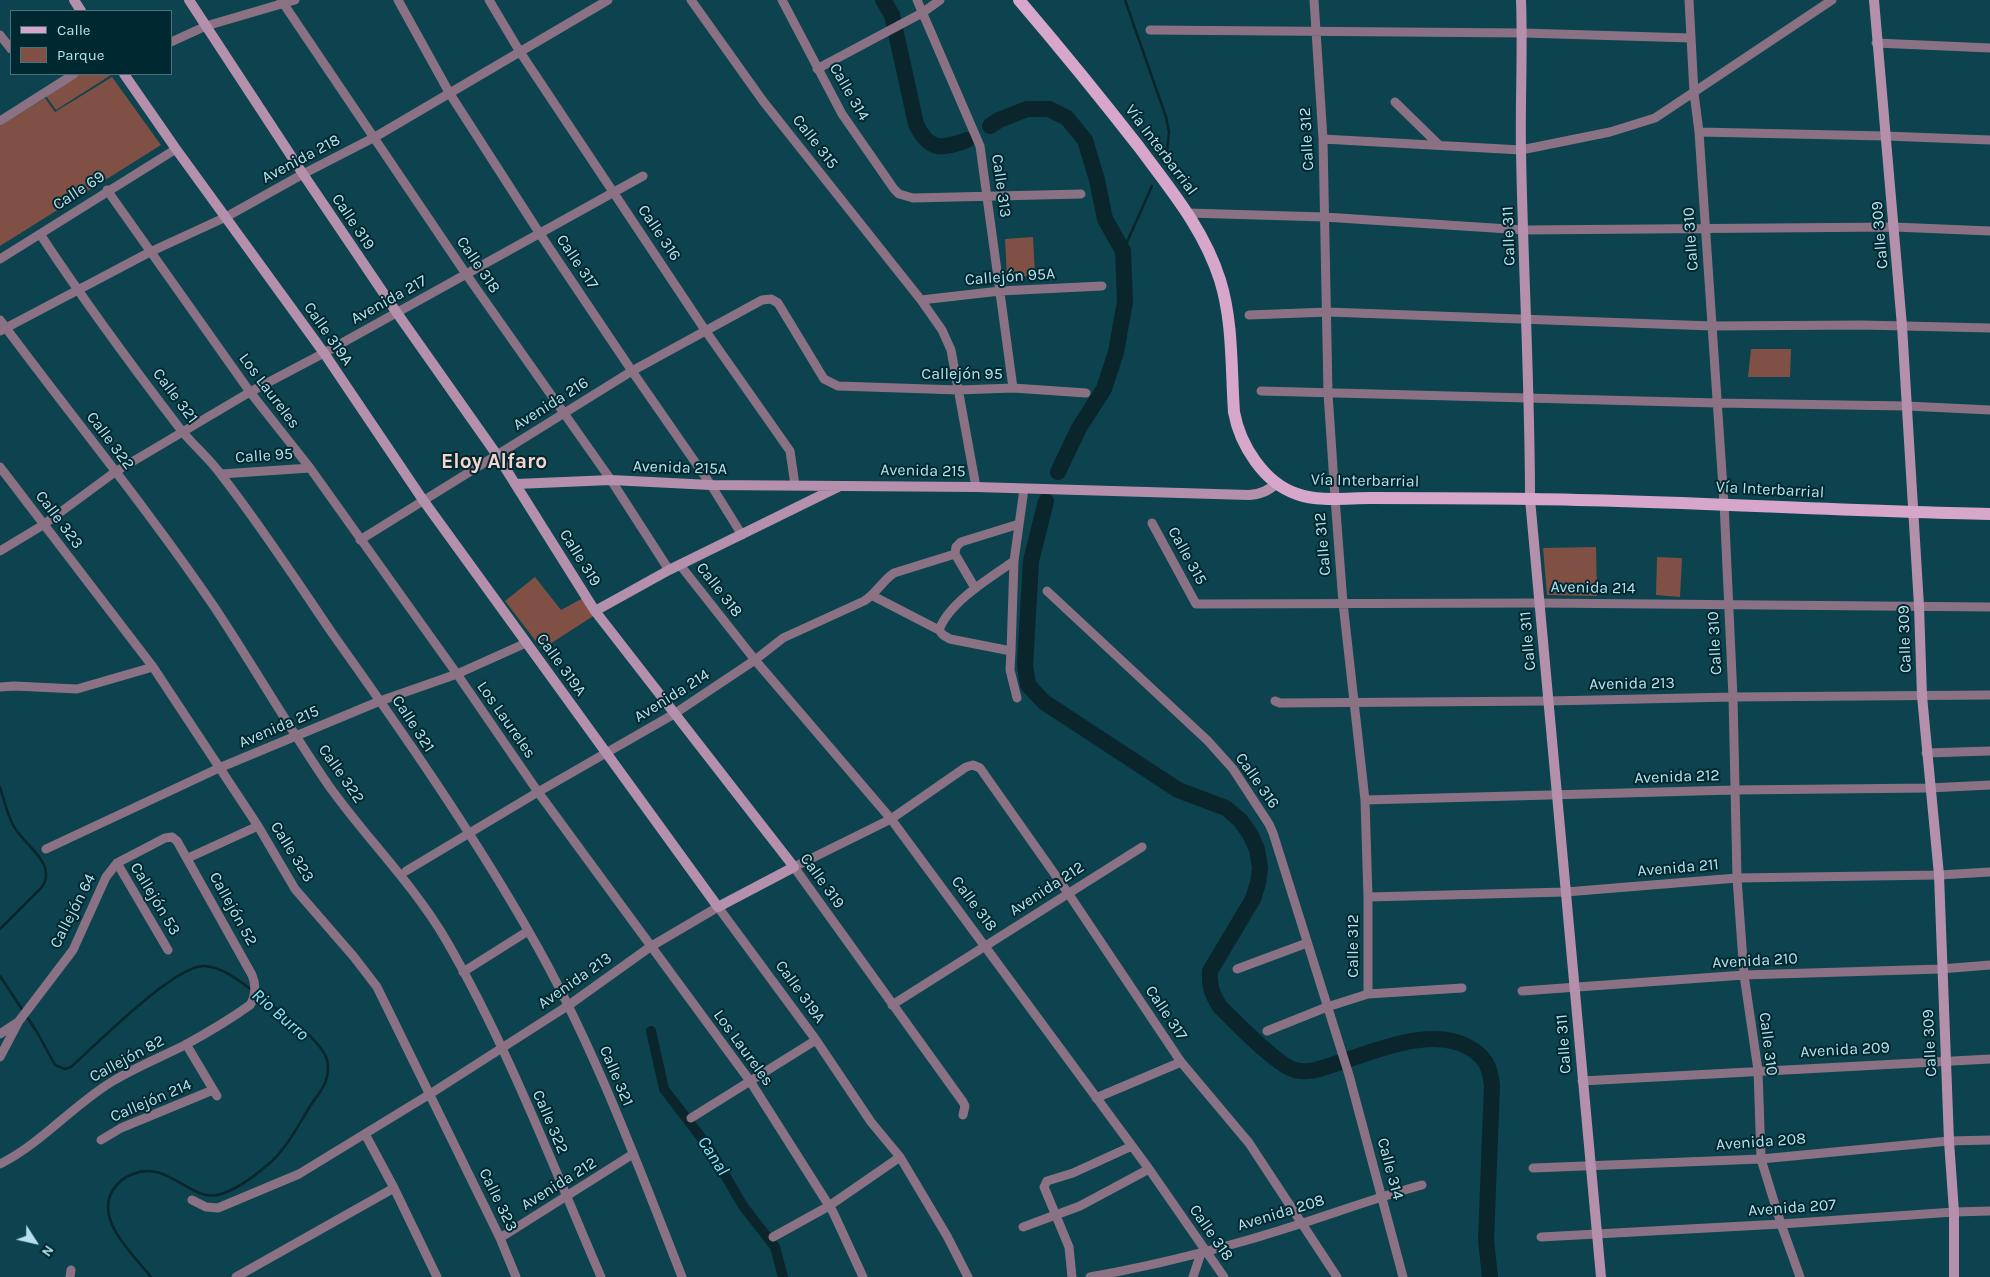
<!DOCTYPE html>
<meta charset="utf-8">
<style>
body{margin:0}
#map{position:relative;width:1990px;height:1277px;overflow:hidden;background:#0c434e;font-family:Karla,sans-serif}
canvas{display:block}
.legend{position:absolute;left:10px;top:10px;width:162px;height:65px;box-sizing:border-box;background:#002830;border:1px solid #49727c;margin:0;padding:6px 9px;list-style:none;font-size:15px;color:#b7e2ed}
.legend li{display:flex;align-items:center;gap:10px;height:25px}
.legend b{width:25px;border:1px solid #49727c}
.north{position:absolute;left:10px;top:1217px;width:50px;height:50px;-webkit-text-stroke:4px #002830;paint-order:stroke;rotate:125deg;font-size:14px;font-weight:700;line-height:20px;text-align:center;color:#b7e2ed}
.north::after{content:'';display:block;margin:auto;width:18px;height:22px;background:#b7e2ed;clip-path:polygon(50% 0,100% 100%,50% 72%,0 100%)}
</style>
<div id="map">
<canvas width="1990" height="1277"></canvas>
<ul class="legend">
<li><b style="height:6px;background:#d6a7cb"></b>Calle</li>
<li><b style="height:14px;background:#815044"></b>Parque</li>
</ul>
<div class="north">N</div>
</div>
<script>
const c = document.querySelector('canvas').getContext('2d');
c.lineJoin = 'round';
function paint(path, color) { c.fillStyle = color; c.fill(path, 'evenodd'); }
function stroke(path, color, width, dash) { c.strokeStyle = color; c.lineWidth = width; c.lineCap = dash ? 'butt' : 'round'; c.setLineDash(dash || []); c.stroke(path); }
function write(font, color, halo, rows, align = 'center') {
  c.font = font + ' Karla,sans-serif'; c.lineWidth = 4; c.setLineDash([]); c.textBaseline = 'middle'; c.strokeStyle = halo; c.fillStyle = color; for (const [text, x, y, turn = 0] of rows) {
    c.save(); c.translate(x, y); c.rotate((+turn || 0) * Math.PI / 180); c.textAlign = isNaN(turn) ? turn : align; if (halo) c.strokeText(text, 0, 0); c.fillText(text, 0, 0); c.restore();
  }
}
const green = new Path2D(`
 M74 74 111 75 56 110 43 92Z
 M112 77 161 145 0 246V126L45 98 55 112Z
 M1033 237 1035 276 1007 277 1005 239Z
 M1751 349H1791L1790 377H1748Z
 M1596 547 1597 596 1547 595 1543 548Z
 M1657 557 1682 558 1680 597 1656 595Z
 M535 577 561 610 583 598 595 615 542 649 505 601Z`);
const stream = new Path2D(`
 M1125 0 1166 117 1169 132 1167 152
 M1123 251 1152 186
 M0 787C4 800 7 813 13 825 23 845 58 863 42 887L0 929
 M0 976 37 1032 55 1065 65 1069 71 1067C96 1045 175 964 205 966 222 967 238 980 252 990
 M151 1277C134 1255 94 1220 113 1190 118 1182 124 1177 133 1174 168 1159 191 1204 221 1194 240 1188 257 1174 272 1161 287 1147 298 1126 309 1108 314 1100 321 1092 325 1083 328 1076 329 1068 327 1060 321 1038 275 1008 256 994`);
const canal = new Path2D(`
 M651 1031 664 1089 710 1149 743 1206 775 1247 783 1277`);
const river = new Path2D(`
 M883 0 892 15 916 124C929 152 942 149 967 140
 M990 126 999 120 1027 109H1049L1067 118 1085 140 1097 180 1105 219 1123 251 1125 302 1116 352 1104 389 1079 428 1058 472
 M1046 501 1031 561 1025 665 1028 685 1044 702 1178 790 1226 808 1240 820 1250 834 1257 849 1260 868 1258 883 1253 899 1210 971C1209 986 1212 994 1220 1007 1235 1021 1277 1066 1295 1070 1309 1074 1322 1068 1335 1064 1373 1052 1430 1026 1468 1047 1485 1056 1490 1066 1492 1086L1486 1240 1490 1277`);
const street = new Path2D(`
 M281 0 466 274 611 480 669 570
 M398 0 450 94 540 234 632 371 711 485 742 535
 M489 0 520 52 705 330 790 451 795 485
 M691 0 763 101 921 300 942 330 951 350 976 487
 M782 0 842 114 894 189 899 194 913 198 1081 194
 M917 0 980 146 1013 388
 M1314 0 1323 139 1328 393 1335 498 1343 603 1365 800 1368 897V994
 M1689 0 1694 93 1699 132 1724 503 1733 697 1737 878 1744 975 1758 1070 1761 1159 1781 1224 1800 1277
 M1150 30 1523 33 1691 38
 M0 35 11 49
 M171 42 206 26 295 0
 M1876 43 1990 48
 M817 69 922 13 940 0
 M1395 102 1439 145
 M0 121 74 74
 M1699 132 1885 136 1990 140
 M1323 139 1521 150 1610 132 1655 118 1832 0
 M107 190 250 392 310 468 457 674 538 792 750 1081 833 1212 863 1277
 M1188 213 1324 217 1524 230 1894 227 1990 231
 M40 234C84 301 132 366 181 430 194 446 210 459 222 476 261 526 296 580 332 633 401 730 470 829 529 932 592 1041 636 1160 682 1277
 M0 259 176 149
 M921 300 1000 291 1102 286
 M1249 315 1328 312 1712 326 1862 325 1990 328
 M0 320C71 416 148 509 215 608 254 667 289 728 329 786 366 838 414 885 446 940 508 1047 552 1164 601 1277
 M0 331 150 252 226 217 303 174 375 137 608 0
 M1261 391 1717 403 1907 406 1990 410
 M0 467 153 667 258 826 295 889 354 957 377 987 500 1238 516 1277
 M221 474 310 468
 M1152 523 1196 604 1540 603 1990 607
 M360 540 632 371 762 300 771 299 778 303 824 379 838 386 959 390 1013 388 1086 393
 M0 551 43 525 115 472 250 392 324 353 643 176
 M680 565 755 660 891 819 1149 1169 1224 1277
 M975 588 955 554 956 547 961 542 1019 524
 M1047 591 1208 741 1233 769 1269 824 1273 833 1349 1075 1403 1277
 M873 596 939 630
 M1011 651 950 639 943 635 939 630C949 602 991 577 1014 561
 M0 687 14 686 77 689 153 667
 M1017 698 1010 670 1011 651 1014 561 1024 489
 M1275 701 1280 703 1549 701 1733 697 1990 695
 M1926 753 1990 751
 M1365 800 1734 790 1929 788 1990 785
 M46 849 219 768 380 701 457 674 526 643
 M188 858 258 826
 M117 863 168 950
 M406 871 538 792 674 714 755 660 783 638 864 601C876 594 882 581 894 573L955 554
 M1368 897 1566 892 1737 878 1939 875 1990 872
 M1237 969 1307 943
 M463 972 528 931
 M1522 991 1744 975 1941 969 1990 965
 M892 1005 1142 847
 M1267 1031 1327 1007 1368 994 1462 988
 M0 1034 18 1022
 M186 1044 217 1096
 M0 1057 19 1021 73 950 106 877 117 863 165 838 172 837 177 841 252 975C256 984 256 996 250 1005 229 1020 207 1033 185 1045 161 1057 136 1067 113 1081 73 1105 42 1143 0 1164
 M1582 1081 1990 1059
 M1096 1098 1181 1062
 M963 1115 965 1106 963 1102 794 867 891 819 966 767 973 765 980 768 1068 893 1181 1062 1249 1143 1337 1277
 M691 1118 816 1040
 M365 1134 394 1188 437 1277
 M101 1140 121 1128 213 1090
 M1533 1168 1761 1159 1949 1141 1990 1140
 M192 1200 206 1207 218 1208 299 1174 430 1094 569 1005 650 947 718 907 816 1040 871 1122 900 1157 947 1236 968 1277
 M1023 1227 1080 1206 1149 1169
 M773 1237 829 1206 900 1157
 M1541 1237 1781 1224 1954 1212 1990 1211
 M500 1238 633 1154
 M70 1277 71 1270
 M236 1277 394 1188
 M1072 1277 1069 1247 1044 1187 1047 1181 1073 1173 1132 1146
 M1090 1277C1162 1264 1233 1246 1303 1223 1343 1210 1382 1196 1422 1185
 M1193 1277 1201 1253`);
const secondary = new Path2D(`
 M74 0 81 11
 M1521 0C1523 50 1520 101 1521 151 1523 267 1530 383 1530 499L1601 1277
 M1874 0 1902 326 1919 606 1922 696 1939 875 1949 1141 1954 1212V1277
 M124 74 176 149 324 353 423 500 718 907 794 867 595 611 497 455 397 313 303 174 189 0
 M516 484 611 480 711 485 976 487 1249 495C1261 494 1268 491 1277 483
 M595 611 669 570 840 486`);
const primary = new Path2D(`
 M1019 0C1060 48 1100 97 1139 147 1170 189 1204 229 1220 280 1233 321 1231 369 1234 412 1240 445 1264 483 1297 494 1319 502 1347 498 1370 498 1423 498 1477 498 1531 499 1684 501 1837 511 1990 514`);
const streetNames = [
 ["Calle 314",849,92,60],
 ["Calle 312",1307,139,-93],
 ["Calle 315",815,142,52],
 ["Vía Interbarrial",1161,150,53],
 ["Avenida 218",301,159,-28],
 ["Calle 313",1001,186,82],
 ["Calle 69",79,191,-33],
 ["Calle 319",353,222,56],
 ["Calle 316",659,233,56],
 ["Calle 309",1880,235,-95],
 ["Calle 311",1509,236,-92],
 ["Calle 310",1691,239,-94],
 ["Calle 317",577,262,56],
 ["Calle 318",478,265,56],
 ["Callejón 95A",1010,277,-4],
 ["Avenida 217",389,300,-29],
 ["Calle 319A",328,334,55],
 ["Callejón 95",962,374],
 ["Los Laureles",269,391,53],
 ["Calle 321",175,396,53],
 ["Avenida 216",551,404,-32],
 ["Calle 322",110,441,53],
 ["Calle 95",264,456,-4],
 ["Avenida 215A",680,468,2],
 ["Avenida 215",923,471,1],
 ["Vía Interbarrial",1365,481,1],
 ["Vía Interbarrial",1770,490,3],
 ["Calle 323",59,520,53],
 ["Calle 312",1323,544,-95],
 ["Calle 315",1187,556,61],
 ["Calle 319",580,558,58],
 ["Avenida 214",1593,588,1],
 ["Calle 318",719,590,52],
 ["Calle 309",1905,639,-92],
 ["Calle 311",1528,641,-95],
 ["Calle 310",1715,643,-93],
 ["Calle 319A",561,665,54],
 ["Avenida 213",1632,684,-1],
 ["Avenida 214",672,696,-32],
 ["Los Laureles",506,720,55],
 ["Calle 321",413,724,57],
 ["Avenida 215",279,727,-23],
 ["Calle 322",341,774,55],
 ["Avenida 212",1677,777,-2],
 ["Calle 316",1257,781,55],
 ["Calle 323",292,852,58],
 ["Avenida 211",1678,868,-5],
 ["Calle 319",822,881,54],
 ["Avenida 212",1047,889,-33],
 ["Callejón 53",155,899,59],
 ["Calle 318",974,904,53],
 ["Callejón 52",233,909,61],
 ["Callejón 64",73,911,-63],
 ["Calle 312",1353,946,-90],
 ["Avenida 210",1755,961,-3],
 ["Avenida 213",575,981,-35],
 ["Calle 319A",800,992,54],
 ["Calle 317",1166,1013,56],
 ["Calle 309",1930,1043,-93],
 ["Calle 311",1564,1044,-94],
 ["Calle 310",1768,1044,83],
 ["Los Laureles",743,1048,54],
 ["Avenida 209",1845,1050,-3],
 ["Callejón 82",127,1059,-28],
 ["Calle 321",616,1076,67],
 ["Callejón 214",151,1101,-23],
 ["Calle 322",550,1122,67],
 ["Avenida 208",1761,1142,-4],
 ["Calle 314",1390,1169,75],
 ["Avenida 212",559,1184,-32],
 ["Calle 323",498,1200,64],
 ["Avenida 207",1792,1208,-4],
 ["Avenida 208",1281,1213,-17],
 ["Calle 318",1211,1233,55]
];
const waterNames = [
 ["Rio Burro",280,1015,41],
 ["Canal",713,1156,57]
];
const districtNames = [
 ["Eloy Alfaro",494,462]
];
paint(green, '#815044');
stroke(stream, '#0a252c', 2.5);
stroke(canal, '#0a252c', 10);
stroke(river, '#0a252c', 16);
stroke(street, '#8a7284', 9);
stroke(secondary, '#b590ac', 10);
stroke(primary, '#d6a7cb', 12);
write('16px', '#b7e2ed', '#002830', streetNames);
write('italic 18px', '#8ae7fc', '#002830', waterNames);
write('bold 21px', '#f7d5cc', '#002830', districtNames);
</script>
